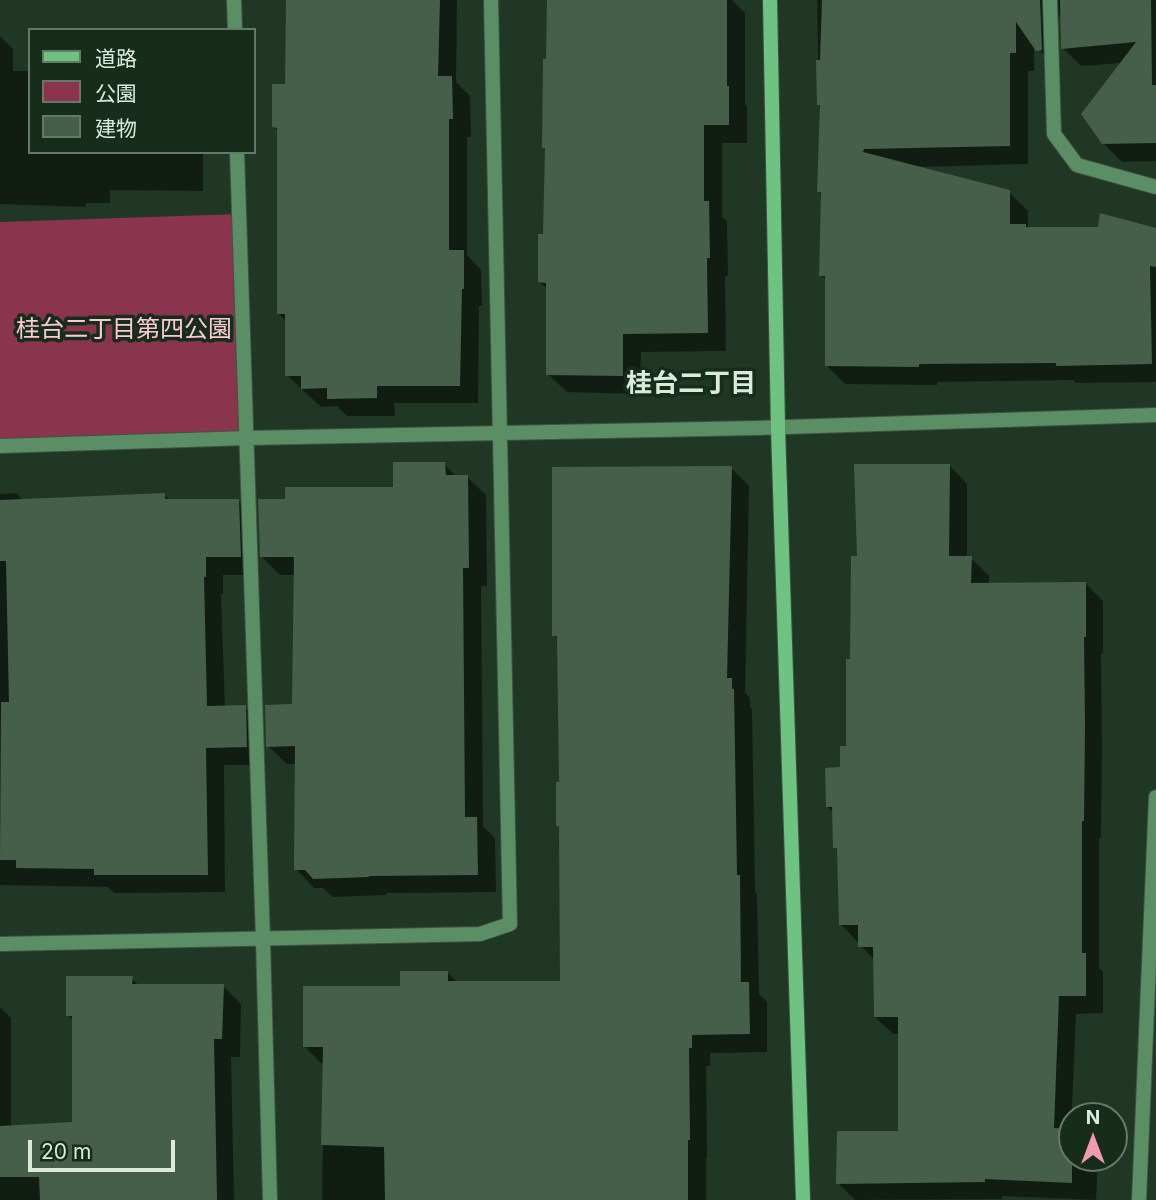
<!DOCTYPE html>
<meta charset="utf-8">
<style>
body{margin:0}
#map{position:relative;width:1156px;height:1200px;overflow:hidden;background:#203725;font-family:Inter,"Noto Sans JP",sans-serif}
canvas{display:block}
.legend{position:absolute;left:28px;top:28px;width:228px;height:126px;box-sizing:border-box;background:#162d1b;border:2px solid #657969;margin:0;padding:9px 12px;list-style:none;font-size:21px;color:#dbeadd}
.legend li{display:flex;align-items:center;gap:14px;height:35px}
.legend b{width:35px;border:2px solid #657969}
.north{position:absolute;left:1058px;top:1102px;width:70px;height:70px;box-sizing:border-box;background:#162d1b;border:2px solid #657969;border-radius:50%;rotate:0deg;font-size:19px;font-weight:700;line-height:28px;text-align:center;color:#dbeadd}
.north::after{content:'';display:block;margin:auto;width:24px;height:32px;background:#f29aaf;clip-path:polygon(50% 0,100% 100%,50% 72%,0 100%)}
.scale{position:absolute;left:28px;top:1140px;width:147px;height:32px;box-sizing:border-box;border:4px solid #dbeadd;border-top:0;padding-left:9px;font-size:21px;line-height:24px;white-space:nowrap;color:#dbeadd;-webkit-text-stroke:5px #162d1b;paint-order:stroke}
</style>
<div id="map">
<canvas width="1156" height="1200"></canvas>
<ul class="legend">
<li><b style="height:9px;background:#6fc381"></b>道路</li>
<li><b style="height:19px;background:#8a344e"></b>公園</li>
<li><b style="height:19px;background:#465f4a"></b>建物</li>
</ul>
<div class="north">N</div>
<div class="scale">20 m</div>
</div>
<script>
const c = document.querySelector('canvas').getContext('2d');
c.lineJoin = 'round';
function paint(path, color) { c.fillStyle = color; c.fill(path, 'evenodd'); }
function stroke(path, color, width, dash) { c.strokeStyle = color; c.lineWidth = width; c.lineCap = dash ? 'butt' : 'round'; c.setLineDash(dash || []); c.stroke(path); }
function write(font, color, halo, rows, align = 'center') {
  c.font = font + ' Inter,"Noto Sans JP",sans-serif'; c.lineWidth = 7; c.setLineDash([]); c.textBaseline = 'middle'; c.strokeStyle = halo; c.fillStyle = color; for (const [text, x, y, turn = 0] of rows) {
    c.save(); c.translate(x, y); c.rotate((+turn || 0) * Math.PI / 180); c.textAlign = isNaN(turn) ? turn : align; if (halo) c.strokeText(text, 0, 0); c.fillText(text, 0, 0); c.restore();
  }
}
const green = new Path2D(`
 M239 214 247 438 0 446V222Z`);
const shadow = new Path2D(`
 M288 0H457L456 82 470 96 471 137H467V255L481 270 482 306H479L478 403H394L395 416H347L337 406 321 407 287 375V322L279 314V132L274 127 287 86Z
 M549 0H732L745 13V104L747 106V143H722V217L727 221 728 276H725L726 351 641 352 640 394 567 392 548 374V290L540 282 545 236 547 150 544 147Z
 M817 0H1156V161L1122 162 1103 143 1122 63 1081 66 1063 48 1062 12 1058 19 1060 68 1057 69 1034 44V71H1028V164L916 167 1009 192 1028 211V229H1156V382L1076 383 1073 380 937 382V385L845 384 827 366V281L821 275 822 195 819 191 822 108 819 105Z
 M0 36 13 49V71H30V152H203V191L110 190V203H86V207L0 204Z
 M444 464 457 477H467L486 495 487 586H481L483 826 495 838 496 892 386 893V895L333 897 323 888H314L296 869V764H287L268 746 294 706 295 575H280L262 557 287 500 395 489Z
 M950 466 967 484V558H971L989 576V584L1085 583 1103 601V654H1101L1102 744 1101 838H1099V968L1103 972V1013L1076 1014 1071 1130 1072 1158H1098L1096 1200 1002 1196V1199L855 1200 838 1183 899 1132V1034H893L875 1017V961L841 924 839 851 835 847 834 813 827 806 847 747 858 557Z
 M731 468 749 486 745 693 750 698V707L752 709 755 892 757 895 759 994 767 1002V1052L710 1053V1066H706L707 1158H706V1200H322L324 1066 305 1047 402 988 448 973 458 983H562L560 828 558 826 561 784 559 640 554 635Z
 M16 493 23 500 164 495 170 500H238L256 519 258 575H223V594H221L225 708 245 707 263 725 264 765H224L225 892 114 893 108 887 0 885V494Z
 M132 978 139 986H223L241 1004 240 1057H231L234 1200H0V1007L11 1018V1127L74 1124V1021L68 1015Z`);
const building = new Path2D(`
 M286 0H440L438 76H452L453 119H449V250H464V289H462L460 386H377V398L327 399V388L301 389V376H285V314H277V128L272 127V84H285Z
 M547 0H727V86H729V125H704V201H709L710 258H707L708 333 623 334V376L546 375V283L538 282V234H543L545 148H542L543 59H546Z
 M822 0H1040L1042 50 1036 51 1016 22V53H1010V146L864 149 863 152 1010 190V224H1026V227H1098L1100 213 1156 228V267L1150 266 1152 364 1056 366V363L919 364V367L825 366V276H819L821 192H817L820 105H817L816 60H820Z
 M1060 0H1151L1152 85H1156V143L1102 144 1081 114 1136 42 1061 49Z
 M393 462H445L446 475H468L469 568H463L465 817H477L478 875 369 876V877L313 879 305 870H294L295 746 266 747 265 705 292 704 294 557H260L258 499H285V487H393Z
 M854 464H950L949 556H972L971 583 1086 582V637H1084L1085 725 1084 821H1082V953H1086V996H1059L1054 1128 1072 1129V1183L985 1179V1182L836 1184 837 1131H898V1017H874L873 947H858V925H839L837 848H833L832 807H826L825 768 840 767V746H846V659H850L851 556H857Z
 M732 466 727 678H732V689H734L737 875H740L741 982H749L750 1034 692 1035V1048H689L690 1140H688V1200H385L384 1147 321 1145 323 1047H303V986H400V971H448V981H560L559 826H556V782H559L557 636H552V467Z
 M165 493V499H239L241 557H206V577H204L207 706 246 705 247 747 206 748 208 875H94V869L16 868V860H0L1 702H9L6 561H0V500Z
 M66 976H133L132 984H224L222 1039H214L217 1200H40L39 1177H0V1126L72 1122V1016H66Z`);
const street = new Path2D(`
 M234 0 235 30
 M1050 0 1054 134 1077 165 1156 187
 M237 152 263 940 270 1200
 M0 446 247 438 756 428 1156 415
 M0 944 480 934 510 924 491 0
 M1139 1200 1156 797`);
const secondary = new Path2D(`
 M770 0 778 428 803 1200`);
const parkNames = [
 ["桂台二丁目第四公園",124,330]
];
const neighbourhoodNames = [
 ["桂台二丁目",691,384]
];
paint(green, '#8a344e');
paint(shadow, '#0007');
paint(building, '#465f4a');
stroke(street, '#3e5442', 16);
stroke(secondary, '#3e5442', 16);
stroke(street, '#5b8e65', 14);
stroke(secondary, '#6fc381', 14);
write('24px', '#fdc7d3', '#162d1b', parkNames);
write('bold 26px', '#dbeadd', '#162d1b', neighbourhoodNames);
</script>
